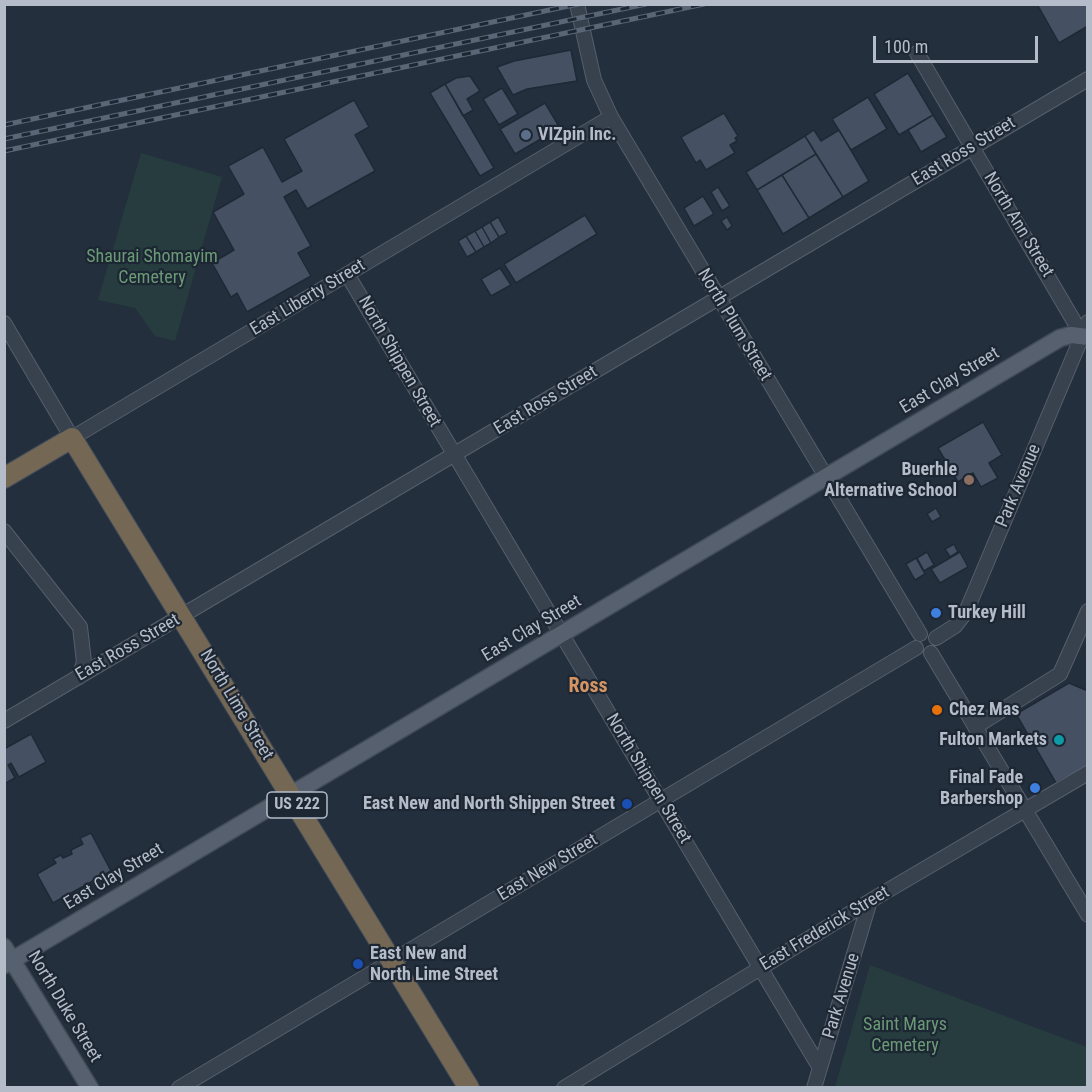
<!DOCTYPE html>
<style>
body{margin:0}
#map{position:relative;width:1092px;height:1092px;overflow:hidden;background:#242f3e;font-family:"Roboto Condensed",sans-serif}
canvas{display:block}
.frame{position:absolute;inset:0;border:6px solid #b4bcc9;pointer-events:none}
.scale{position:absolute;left:873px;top:36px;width:165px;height:27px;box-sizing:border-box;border:3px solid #b4bcc9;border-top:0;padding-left:8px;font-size:18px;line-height:21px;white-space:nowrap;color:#b4bcc9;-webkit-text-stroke:4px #1d2633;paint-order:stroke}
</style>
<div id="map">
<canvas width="1092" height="1092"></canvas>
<div class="frame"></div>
<div class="scale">100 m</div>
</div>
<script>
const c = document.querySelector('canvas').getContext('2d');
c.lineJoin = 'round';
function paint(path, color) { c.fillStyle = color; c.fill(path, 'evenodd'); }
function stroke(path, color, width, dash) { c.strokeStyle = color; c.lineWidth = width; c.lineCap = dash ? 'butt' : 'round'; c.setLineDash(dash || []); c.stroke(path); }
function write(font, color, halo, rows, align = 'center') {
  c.font = font + ' "Roboto Condensed",sans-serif'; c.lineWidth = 4.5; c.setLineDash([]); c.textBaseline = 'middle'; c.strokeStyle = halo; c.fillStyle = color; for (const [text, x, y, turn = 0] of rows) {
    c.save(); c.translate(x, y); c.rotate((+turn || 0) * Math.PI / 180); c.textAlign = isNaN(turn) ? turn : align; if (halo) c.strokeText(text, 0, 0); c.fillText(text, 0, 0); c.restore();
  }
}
const green = new Path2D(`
 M141 153 222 177 175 341 155 336 135 308 98 300Z
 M870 965 1087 1047V1087H835Z`);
const building = new Path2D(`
 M1037 4H1088V26L1059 43Z
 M571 50 577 81 527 89 513 95 497 67 514 61Z
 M908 73 933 115 899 135 874 94Z
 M470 76 480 91 467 99 473 110 463 116 445 84 456 78Z
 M445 84 494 168 480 176 430 93Z
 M502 88 518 114 499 125 483 99Z
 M868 97 887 129 851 150 832 119Z
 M354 100 369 127 355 135 375 171 307 209 296 190 284 197 311 246 298 253 311 276 247 312 237 293 231 297 212 263 234 250 213 212 244 194 228 166 263 147 282 182 302 171 284 139Z
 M545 103 560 128 515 154 500 129Z
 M724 113 738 136 735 138 737 141 730 145 735 153 706 170 700 160 696 163 681 137Z
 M933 115 947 137 921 152 908 130Z
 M814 130 821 141 839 130 869 181 843 197 805 136Z
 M805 136 816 154 757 190 746 172Z
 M816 154 843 197 809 218 782 175Z
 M782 175 809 218 783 234 757 190Z
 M718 187 730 206 722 211 711 192Z
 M703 196 714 214 694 226 684 208Z
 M585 215 597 234 516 283 504 264Z
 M498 217 507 233 499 237 490 222Z
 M727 217 732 226 727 230 721 221Z
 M490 222 499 237 491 243 482 227Z
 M482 227 491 243 484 247 475 231Z
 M475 231 484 247 476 252 466 236Z
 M466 236 476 252 467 257 458 241Z
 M500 268 511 285 491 296 481 279Z
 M983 422 1002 455 989 463 998 478 981 487 973 473 958 482 938 448Z
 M936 508 941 517 932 522 927 514Z
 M954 544 958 552 950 557 945 549Z
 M927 552 934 565 924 571 917 558Z
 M960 552 968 567 940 583 931 569Z
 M916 558 925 574 915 580 906 564Z
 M1069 683 1088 691V766L1056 783 1016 714Z
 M31 734 46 762 19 777 11 763 8 765 15 778 4 784V749Z
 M91 833 111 871 53 903 37 874 56 863 53 859 61 855 63 858 72 854 71 850 83 844 80 838Z`);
const minor = new Path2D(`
 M577 4 594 80 611 117 920 634
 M917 53 1082 335
 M347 274 820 1068
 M4 323 72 438 611 117
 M4 531 80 627 84 662 79 677
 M936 638 955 626 966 612 1088 322
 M931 653 1088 915
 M4 721 1088 79
 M975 727 1060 674 1088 611
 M179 1088 916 648
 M564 1088 880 895 1088 773
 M814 1088 869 904`);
const major = new Path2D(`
 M4 947 90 1088
 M4 965 1060 338 1071 335 1088 337`);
const highway = new Path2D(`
 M4 478 72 438 469 1088`);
const rail = new Path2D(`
 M4 125 578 4
 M4 139 646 4
 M4 151 704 4`);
const markers = [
 [526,135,6,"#5c6f8a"],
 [969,480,6,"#8d6e63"],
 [936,613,6,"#3f7fe0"],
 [937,710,6,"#e8710a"],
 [1059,740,6,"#0f9aa8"],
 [1035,788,6,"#3f7fe0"],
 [627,804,6,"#1a4fb4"],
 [358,964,6,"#1a4fb4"]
];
const shields = [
 [297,805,60]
];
const shieldNames = [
 ["US 222",297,805]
];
const poiNames = [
 ["VIZpin Inc.",538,135],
 ["Buerhle",957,470,"right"],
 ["Alternative School",957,491,"right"],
 ["Turkey Hill",948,613],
 ["Chez Mas",949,710],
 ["Fulton Markets",1047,740,"right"],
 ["Final Fade",1023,778,"right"],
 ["Barbershop",1023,799,"right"],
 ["East New and North Shippen Street",615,804,"right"],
 ["East New and",370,954],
 ["North Lime Street",370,975]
];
const streetNames = [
 ["East Ross Street",964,152,-31],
 ["North Ann Street",1018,225,59],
 ["East Liberty Street",308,298,-31],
 ["North Plum Street",734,325,59],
 ["North Shippen Street",399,362,60],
 ["East Clay Street",950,381,-31],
 ["East Ross Street",546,401,-31],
 ["Park Avenue",1019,486,-67],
 ["East Clay Street",532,629,-31],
 ["East Ross Street",128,648,-30],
 ["North Lime Street",236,705,59],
 ["North Shippen Street",648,779,59],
 ["East New Street",548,868,-31],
 ["East Clay Street",114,877,-31],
 ["East Frederick Street",825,929,-31],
 ["Park Avenue",842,996,-73],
 ["North Duke Street",64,1007,59]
];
const parkNames = [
 ["Shaurai Shomayim",152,257],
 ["Cemetery",152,278],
 ["Saint Marys",905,1025],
 ["Cemetery",905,1046]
];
const neighbourhoodNames = [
 ["Ross",588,687]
];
paint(green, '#263c3f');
paint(building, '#455162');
stroke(building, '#1f2835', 1.5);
stroke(minor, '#565f6c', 16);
stroke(major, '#414a57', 19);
stroke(highway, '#434c59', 22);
stroke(minor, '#38414e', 14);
stroke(major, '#56606e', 16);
stroke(highway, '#746855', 20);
stroke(rail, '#5a6575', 5);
stroke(rail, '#1d2633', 3, [9]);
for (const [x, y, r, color] of markers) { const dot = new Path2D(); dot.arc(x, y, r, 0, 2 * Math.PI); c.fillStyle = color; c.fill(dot); stroke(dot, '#1d2633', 2); }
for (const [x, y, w] of shields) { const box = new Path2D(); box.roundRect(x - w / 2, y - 13, w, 26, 4.5); c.fillStyle = '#1d2633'; c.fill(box); stroke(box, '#b4bcc9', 1.5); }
write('bold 16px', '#b4bcc9', null, shieldNames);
write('bold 18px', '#b4bcc9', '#1d2633', poiNames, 'left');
write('18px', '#b4bcc9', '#1d2633', streetNames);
write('18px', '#6b9a76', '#1d2633', parkNames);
write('bold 20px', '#d59563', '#1d2633', neighbourhoodNames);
</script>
